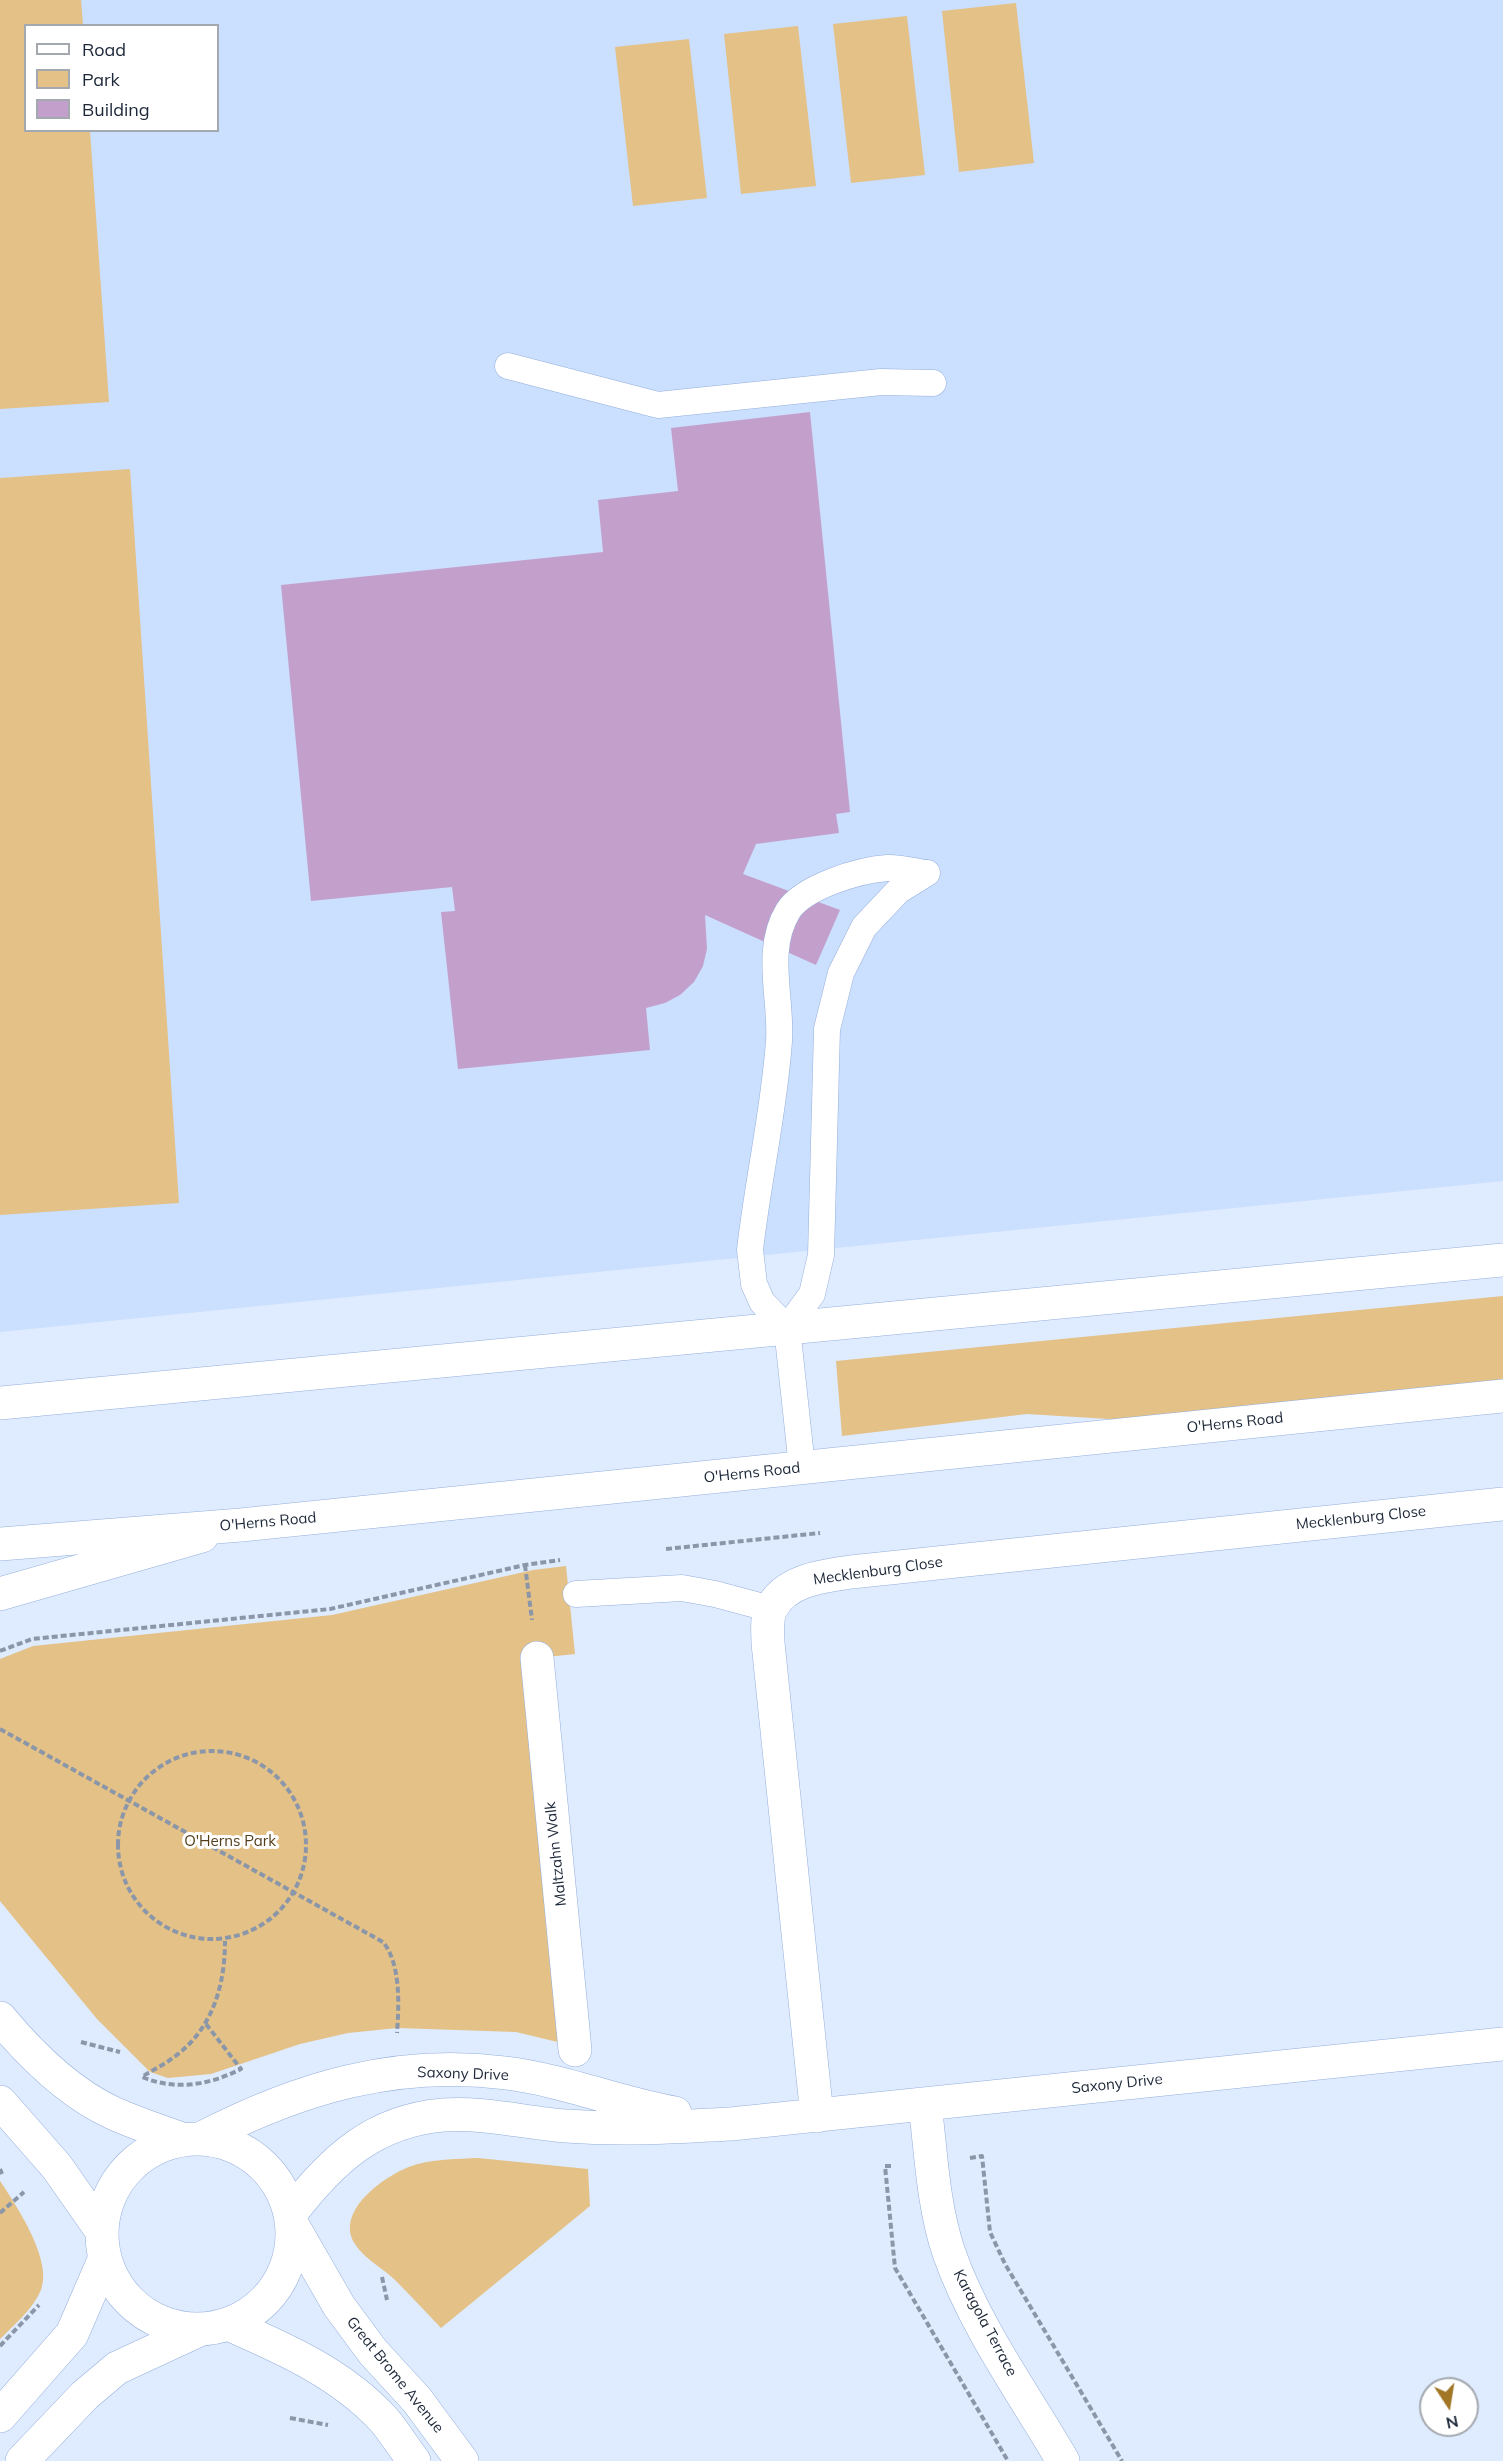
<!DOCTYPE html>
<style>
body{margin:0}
#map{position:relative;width:1503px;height:2461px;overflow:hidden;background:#dfebfe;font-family:Mulish,sans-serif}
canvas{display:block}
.legend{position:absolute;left:24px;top:24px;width:195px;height:108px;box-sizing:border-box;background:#fff;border:2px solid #a4a9af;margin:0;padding:8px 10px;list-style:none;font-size:18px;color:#1c2738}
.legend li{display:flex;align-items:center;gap:12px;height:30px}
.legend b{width:30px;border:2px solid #a4a9af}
.north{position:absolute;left:1419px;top:2377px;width:60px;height:60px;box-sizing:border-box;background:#fff;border:2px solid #a4a9af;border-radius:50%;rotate:168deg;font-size:16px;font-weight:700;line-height:24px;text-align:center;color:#1c2738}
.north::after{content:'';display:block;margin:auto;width:21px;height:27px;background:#a17726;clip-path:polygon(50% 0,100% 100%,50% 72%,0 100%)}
</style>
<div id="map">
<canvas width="1503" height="2461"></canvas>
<ul class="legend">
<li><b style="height:8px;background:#fff"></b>Road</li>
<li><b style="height:16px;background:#e4c186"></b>Park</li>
<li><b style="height:16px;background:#c3a0cb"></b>Building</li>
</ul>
<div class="north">N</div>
</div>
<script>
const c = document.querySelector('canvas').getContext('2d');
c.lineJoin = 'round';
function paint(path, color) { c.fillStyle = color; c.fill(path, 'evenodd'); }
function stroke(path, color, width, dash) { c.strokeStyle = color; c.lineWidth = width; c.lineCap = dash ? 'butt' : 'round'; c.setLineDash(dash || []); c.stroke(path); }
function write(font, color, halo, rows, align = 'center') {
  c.font = font + ' Mulish,sans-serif'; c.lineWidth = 6; c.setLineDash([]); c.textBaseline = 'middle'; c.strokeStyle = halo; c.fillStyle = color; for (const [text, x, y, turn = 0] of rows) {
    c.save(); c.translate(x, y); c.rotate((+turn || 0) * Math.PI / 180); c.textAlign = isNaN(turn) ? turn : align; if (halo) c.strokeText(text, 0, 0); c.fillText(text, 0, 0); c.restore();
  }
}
const built = new Path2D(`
 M0 0H1503V1181L0 1332ZM26 26H218V130H26Z`);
const green = new Path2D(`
 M0 0H81L83 25 26 26V130L90 131 109 402 0 409Z
 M1016 3 1034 163 959 172 942 11Z
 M907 16 925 175 851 183 833 24Z
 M798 26 816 186 741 194 724 34Z
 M689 39 707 198 633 206 615 47Z
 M130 469 179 1203 0 1215V478Z
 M1503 1296V1385L1142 1421 1027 1414 842 1436 836 1361Z
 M566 1566 575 1654 537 1658 566 2044 516 2032 397 2028 348 2033 300 2044 211 2074 168 2078 150 2072 97 2019 0 1901V1659L33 1646 332 1615 533 1570Z
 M478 2158 588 2169 590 2206 441 2328C426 2312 411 2296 396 2281 383 2268 364 2259 355 2244 333 2210 390 2171 418 2164 438 2159 457 2159 478 2158Z
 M0 2181C16 2205 53 2260 41 2290 33 2309 14 2325 0 2339Z`);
const building = new Path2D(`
 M810 412 850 812 836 814 839 833 756 844 743 874 840 910 816 965 705 915 707 949 703 966 694 982 680 995 665 1003 646 1008 650 1050 458 1069 441 912 455 911 452 887 311 901 281 585 603 552 598 500 678 491 671 428Z`);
const path = new Path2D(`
 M666 1549 820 1533
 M525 1565 532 1620
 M0 1651 32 1639 330 1609 525 1565 560 1560
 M0 1729 383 1942C401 1964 399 2005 397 2033
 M118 1845a94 94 0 1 1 188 0a94 94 0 1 1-188 0Z
 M206 2024 241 2069C209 2085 176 2091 142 2077 152 2070 164 2065 174 2057 212 2030 225 1986 225 1941
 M81 2042 120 2052
 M970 2158 982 2156 990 2232 1005 2264 1122 2461
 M891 2166H885L895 2268 1008 2461
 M0 2169 2 2174
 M0 2213 24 2192
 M382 2277 387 2300
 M0 2346 39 2305
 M290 2418 328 2425`);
const service = new Path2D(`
 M508 366 658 405 881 382 933 383
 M787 1328 812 1294 821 1255 827 1029 841 973 864 927 898 891 927 873
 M802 1467 787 1328 762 1302 754 1284 750 1250C758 1180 774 1111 779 1041 782 999 764 950 788 911 803 887 859 870 887 868 900 867 915 872 927 873
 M576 1594 682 1588 715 1594 771 1609`);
const pedestrian = new Path2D(`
 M537 1658 575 2050`);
const minor = new Path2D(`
 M925 2104C931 2153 933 2206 949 2253 975 2327 1024 2394 1063 2461
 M817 2116 768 1643C768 1633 766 1619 771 1609 785 1580 823 1576 851 1572L1503 1504
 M202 2138C299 2088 395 2059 506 2073 563 2080 619 2103 675 2113
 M291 2213C332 2160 373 2121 443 2115 484 2112 526 2123 566 2126 622 2130 676 2127 731 2124L1503 2044
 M0 2416 72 2334 104 2260
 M22 2461 85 2395 117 2368 199 2330`);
const tertiary = new Path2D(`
 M0 1594 202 1536
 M0 2018C30 2054 69 2093 113 2113 135 2123 159 2131 182 2139
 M0 2102 57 2167 101 2230
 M102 2234a95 95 0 1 1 190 0a95 95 0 1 1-190 0Z
 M293 2226 339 2306 373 2352 417 2400 462 2461
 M228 2324C285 2349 342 2374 384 2420 395 2433 404 2448 414 2461`);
const primary = new Path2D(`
 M0 1403 1503 1260
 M0 1544 241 1525 1503 1396`);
const streetNames = [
 ["O'Herns Road",1235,1423,-6],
 ["O'Herns Road",752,1473,-6],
 ["Mecklenburg Close",1361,1518,-6],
 ["O'Herns Road",268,1522,-5],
 ["Mecklenburg Close",878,1571,-8],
 ["Maltzahn Walk",556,1854,-96],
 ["Saxony Drive",463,2074,2],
 ["Saxony Drive",1117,2084,-6],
 ["Karagola Terrace",985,2323,62],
 ["Great Brome Avenue",395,2375,51]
];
const parkNames = [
 ["O'Herns Park",230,1841]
];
paint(built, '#cbdfff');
paint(green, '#e4c186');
paint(building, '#c3a0cb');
stroke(service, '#94afdc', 27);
stroke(pedestrian, '#94afdc', 34);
stroke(minor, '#94afdc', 34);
stroke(tertiary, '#94afdc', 34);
stroke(primary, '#94afdc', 34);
stroke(path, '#8b97a9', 4, [6, 3]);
stroke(service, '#fff', 26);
stroke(pedestrian, '#fff', 33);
stroke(minor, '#fff', 33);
stroke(tertiary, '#fff', 33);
stroke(primary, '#fff', 33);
write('15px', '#1c2738', '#fff', streetNames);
write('15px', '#543f1b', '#fff', parkNames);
</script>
